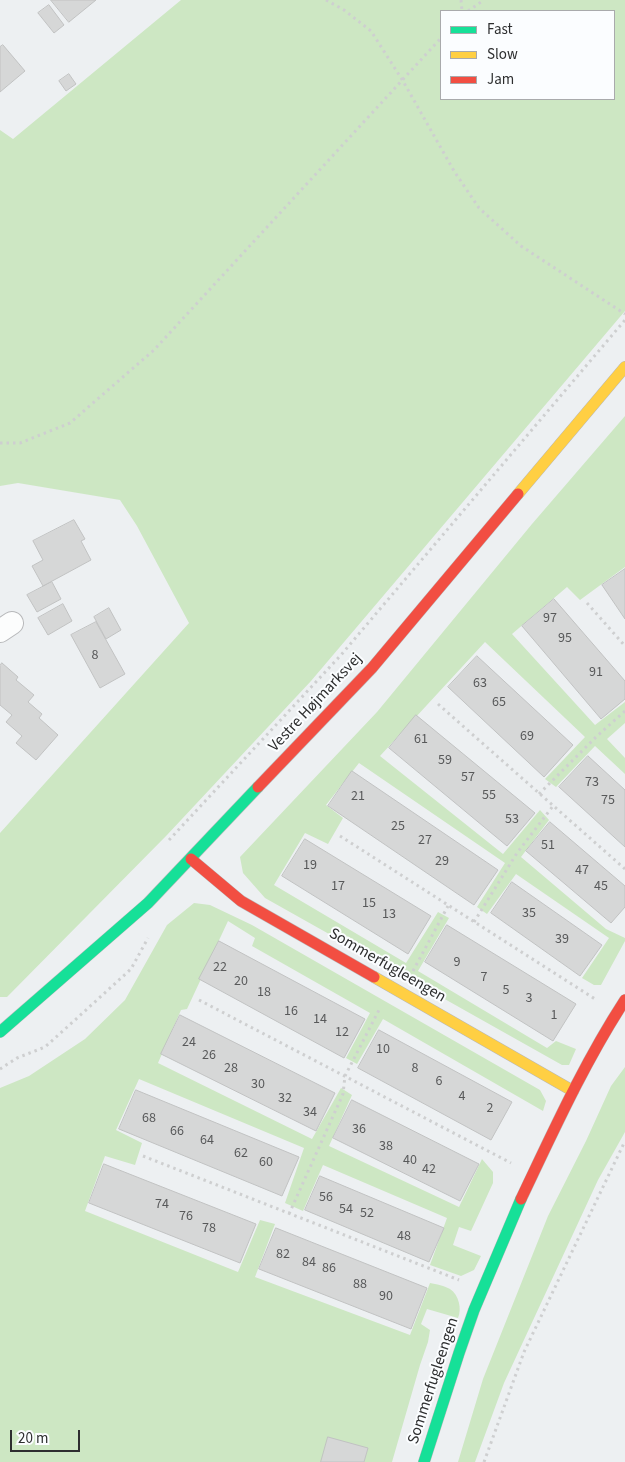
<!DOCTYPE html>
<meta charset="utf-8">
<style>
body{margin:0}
#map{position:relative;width:625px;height:1462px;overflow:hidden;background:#edf0f2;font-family:"Source Sans 3",sans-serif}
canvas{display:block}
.legend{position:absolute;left:440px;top:10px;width:175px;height:90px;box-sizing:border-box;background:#fbfdff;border:1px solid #a9aaac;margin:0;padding:6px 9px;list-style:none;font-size:15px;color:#2d2e2f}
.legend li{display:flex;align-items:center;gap:10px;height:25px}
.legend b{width:25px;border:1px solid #a9aaac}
.scale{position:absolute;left:10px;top:1430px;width:70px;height:22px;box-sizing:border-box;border:2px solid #2d2e2f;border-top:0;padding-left:6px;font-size:15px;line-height:18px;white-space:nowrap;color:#2d2e2f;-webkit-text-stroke:4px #fbfdff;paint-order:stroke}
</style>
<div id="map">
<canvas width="625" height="1462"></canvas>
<ul class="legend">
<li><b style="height:6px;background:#16e098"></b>Fast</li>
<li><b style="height:6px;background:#ffcf43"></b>Slow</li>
<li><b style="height:6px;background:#f24e42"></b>Jam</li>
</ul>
<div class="scale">20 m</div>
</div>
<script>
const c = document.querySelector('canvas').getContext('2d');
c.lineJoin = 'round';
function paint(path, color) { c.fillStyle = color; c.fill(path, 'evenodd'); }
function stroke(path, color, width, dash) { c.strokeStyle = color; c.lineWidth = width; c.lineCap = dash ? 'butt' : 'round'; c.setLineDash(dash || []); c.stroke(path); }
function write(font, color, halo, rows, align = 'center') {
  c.font = font + ' "Source Sans 3",sans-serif'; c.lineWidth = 4; c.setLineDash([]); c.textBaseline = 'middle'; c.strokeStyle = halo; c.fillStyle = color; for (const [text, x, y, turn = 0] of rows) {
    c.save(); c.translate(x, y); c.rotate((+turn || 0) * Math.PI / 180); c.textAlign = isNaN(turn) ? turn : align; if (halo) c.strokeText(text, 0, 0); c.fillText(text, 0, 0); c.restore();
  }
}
const green = new Path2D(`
 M181 0H625V311L311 681 167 835 7 997H0V833L189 623 137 526 120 500 18 483 0 486V130L13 139ZM441 11H614V99H441Z
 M625 416V567L580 600 567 587 512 634 595 725 625 702V723L607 739 625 758V774L595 746 556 787 545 779 585 737 485 642 380 756 503 854 540 810 549 820 521 857 606 929 625 938V941L601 985H594L582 978 609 938 516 874 487 914 477 907 505 863 359 763 326 805 343 818 328 844 305 833 274 885 406 963 438 912 449 918 418 971 547 1048 556 1041 576 1049 569 1065H562L265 898 243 873 240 857 377 712 532 524Z
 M194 903 210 905 252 925 540 1090 546 1101 543 1111 383 1019 357 1064 346 1058 370 1013 252 946 255 938 228 921 187 1009 181 1010 158 1063 312 1139 341 1088 352 1095 329 1146 459 1207 482 1159 493 1172V1183L471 1231 459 1227 453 1245 481 1256 474 1270 461 1276 430 1265 447 1218 323 1165 303 1211 285 1203 304 1148 139 1079 116 1130 142 1143 135 1165 105 1156 85 1211 238 1272 260 1220 275 1224 255 1277 410 1335 430 1283C436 1284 445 1286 450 1289 459 1295 462 1309 458 1318L427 1309 421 1324 430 1330 428 1342 420 1365 392 1462H0V1088L29 1076 85 1039 125 1000 167 925Z
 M625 1067V1132L598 1180 504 1383 475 1462H458L483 1379 548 1216 586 1141 611 1086Z`);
const building = new Path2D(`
 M51 0H96L69 22Z
 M49 5 64 25 54 33 38 13Z
 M3 45 25 71 0 92V47Z
 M69 74 76 84 66 91 59 81Z
 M74 520 85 539 81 541 91 560 43 586 32 566 43 560 33 541Z
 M625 569V619L602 585Z
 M52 582 61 599 37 612 27 595Z
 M554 599 625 681V699L601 719 522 626Z
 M63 604 72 621 48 635 38 618Z
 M109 608 121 630 106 639 94 617Z
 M96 622 125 674 100 688 71 635Z
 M477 656 573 745 544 777 448 687Z
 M2 663 18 677 16 680 34 695 28 702 42 714 39 718 58 735 36 760 16 743 22 736 6 722 12 715 0 705V666Z
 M416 715 535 813 507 846 389 748Z
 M588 756 625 790V847L559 787Z
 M352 771 498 870 474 905 328 806Z
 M550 822 625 886V907L611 923 526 851Z
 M305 839 431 916 408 954 282 876Z
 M512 882 602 945 580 976 491 913Z
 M447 925 576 1004 553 1041 425 962Z
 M219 941 365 1019 344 1058 199 979Z
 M180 1015 335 1093 316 1131 161 1054Z
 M379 1030 512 1102 491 1140 358 1068Z
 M136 1090 299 1157 282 1196 119 1129Z
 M352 1100 479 1164 460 1201 333 1138Z
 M104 1164 256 1224 240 1263 89 1203Z
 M320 1176 444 1228 429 1262 305 1210Z
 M276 1228 427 1288 411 1329 259 1269Z
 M328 1437 368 1448 364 1462H321Z`);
const path = new Path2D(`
 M326 0 344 10 371 31 403 81 454 171 479 208 521 246 625 314
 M461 0 462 11
 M468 11 484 0
 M0 443H20L70 423 154 350 441 38
 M587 603 625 646
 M438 704 625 869
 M539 794 597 736 625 711
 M340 836 595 999
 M169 840 341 655 625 320
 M474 922 517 853 553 806
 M413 971 448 906
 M199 1000 511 1163
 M0 1069 17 1058 45 1047 75 1020 131 969 148 938
 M143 1156 459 1280
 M289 1214 343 1094 345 1076 379 1010
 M484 1462 524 1352 625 1141`);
const street = new Path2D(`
 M0 631 12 623`);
const fast = new Path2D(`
 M0 1032 148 903 258 787
 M424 1462 459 1353 474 1310 521 1199`);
const slow = new Path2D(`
 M518 494 625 367
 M374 977 573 1091`);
const jam = new Path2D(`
 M258 787 372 668 518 494
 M191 859 241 901 374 977
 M521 1199C553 1132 584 1063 625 1000`);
const numberNames = [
 ["97",550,619],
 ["95",565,639],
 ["8",95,656],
 ["91",596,673],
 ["63",480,684],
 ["65",499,703],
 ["69",527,737],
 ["61",421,740],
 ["59",445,761],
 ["57",468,778],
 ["73",592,783],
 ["55",489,796],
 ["21",358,797],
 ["75",608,801],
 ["53",512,820],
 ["25",398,827],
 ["27",425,841],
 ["51",548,846],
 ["29",442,862],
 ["19",310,866],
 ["47",582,871],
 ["17",338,887],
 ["45",601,887],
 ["15",369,904],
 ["35",529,914],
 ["13",389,915],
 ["39",562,940],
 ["9",457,963],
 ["22",220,968],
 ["7",484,978],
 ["20",241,982],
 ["5",506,991],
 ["18",264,993],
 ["3",529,999],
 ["16",291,1012],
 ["1",554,1016],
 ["14",320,1020],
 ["12",342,1033],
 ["24",189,1043],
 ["10",383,1050],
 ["26",209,1056],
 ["28",231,1069],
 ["8",415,1069],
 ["6",439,1082],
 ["30",258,1085],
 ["4",462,1097],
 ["32",285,1099],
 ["2",490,1109],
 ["34",310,1113],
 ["68",149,1119],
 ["36",359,1130],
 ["66",177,1132],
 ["64",207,1141],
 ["38",386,1147],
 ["62",241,1154],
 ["40",410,1161],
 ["60",266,1163],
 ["42",429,1170],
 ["56",326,1198],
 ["74",162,1205],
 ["54",346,1210],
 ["52",367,1214],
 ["76",186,1217],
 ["78",209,1229],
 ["48",404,1237],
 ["82",283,1255],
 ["84",309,1263],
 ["86",329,1269],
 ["88",360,1285],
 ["90",386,1297]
];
const streetNames = [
 ["Vestre Højmarksvej",316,703,-47],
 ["Sommerfugleengen",387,966,30],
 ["Sommerfugleengen",434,1381,-72]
];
paint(green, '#cde7c3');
paint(building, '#d6d7d7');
stroke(building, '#c1c2c2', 1);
stroke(street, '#b7b8ba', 24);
stroke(fast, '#b7b8ba', 12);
stroke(slow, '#b7b8ba', 12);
stroke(jam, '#b7b8ba', 12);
stroke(path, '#cecfd0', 3, [2.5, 4]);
stroke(street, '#fcfdfd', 22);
stroke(fast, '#16e098', 11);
stroke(slow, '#ffcf43', 11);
stroke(jam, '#f24e42', 11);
write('14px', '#58595a', null, numberNames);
write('16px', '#2d2e2f', '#fbfdff', streetNames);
</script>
